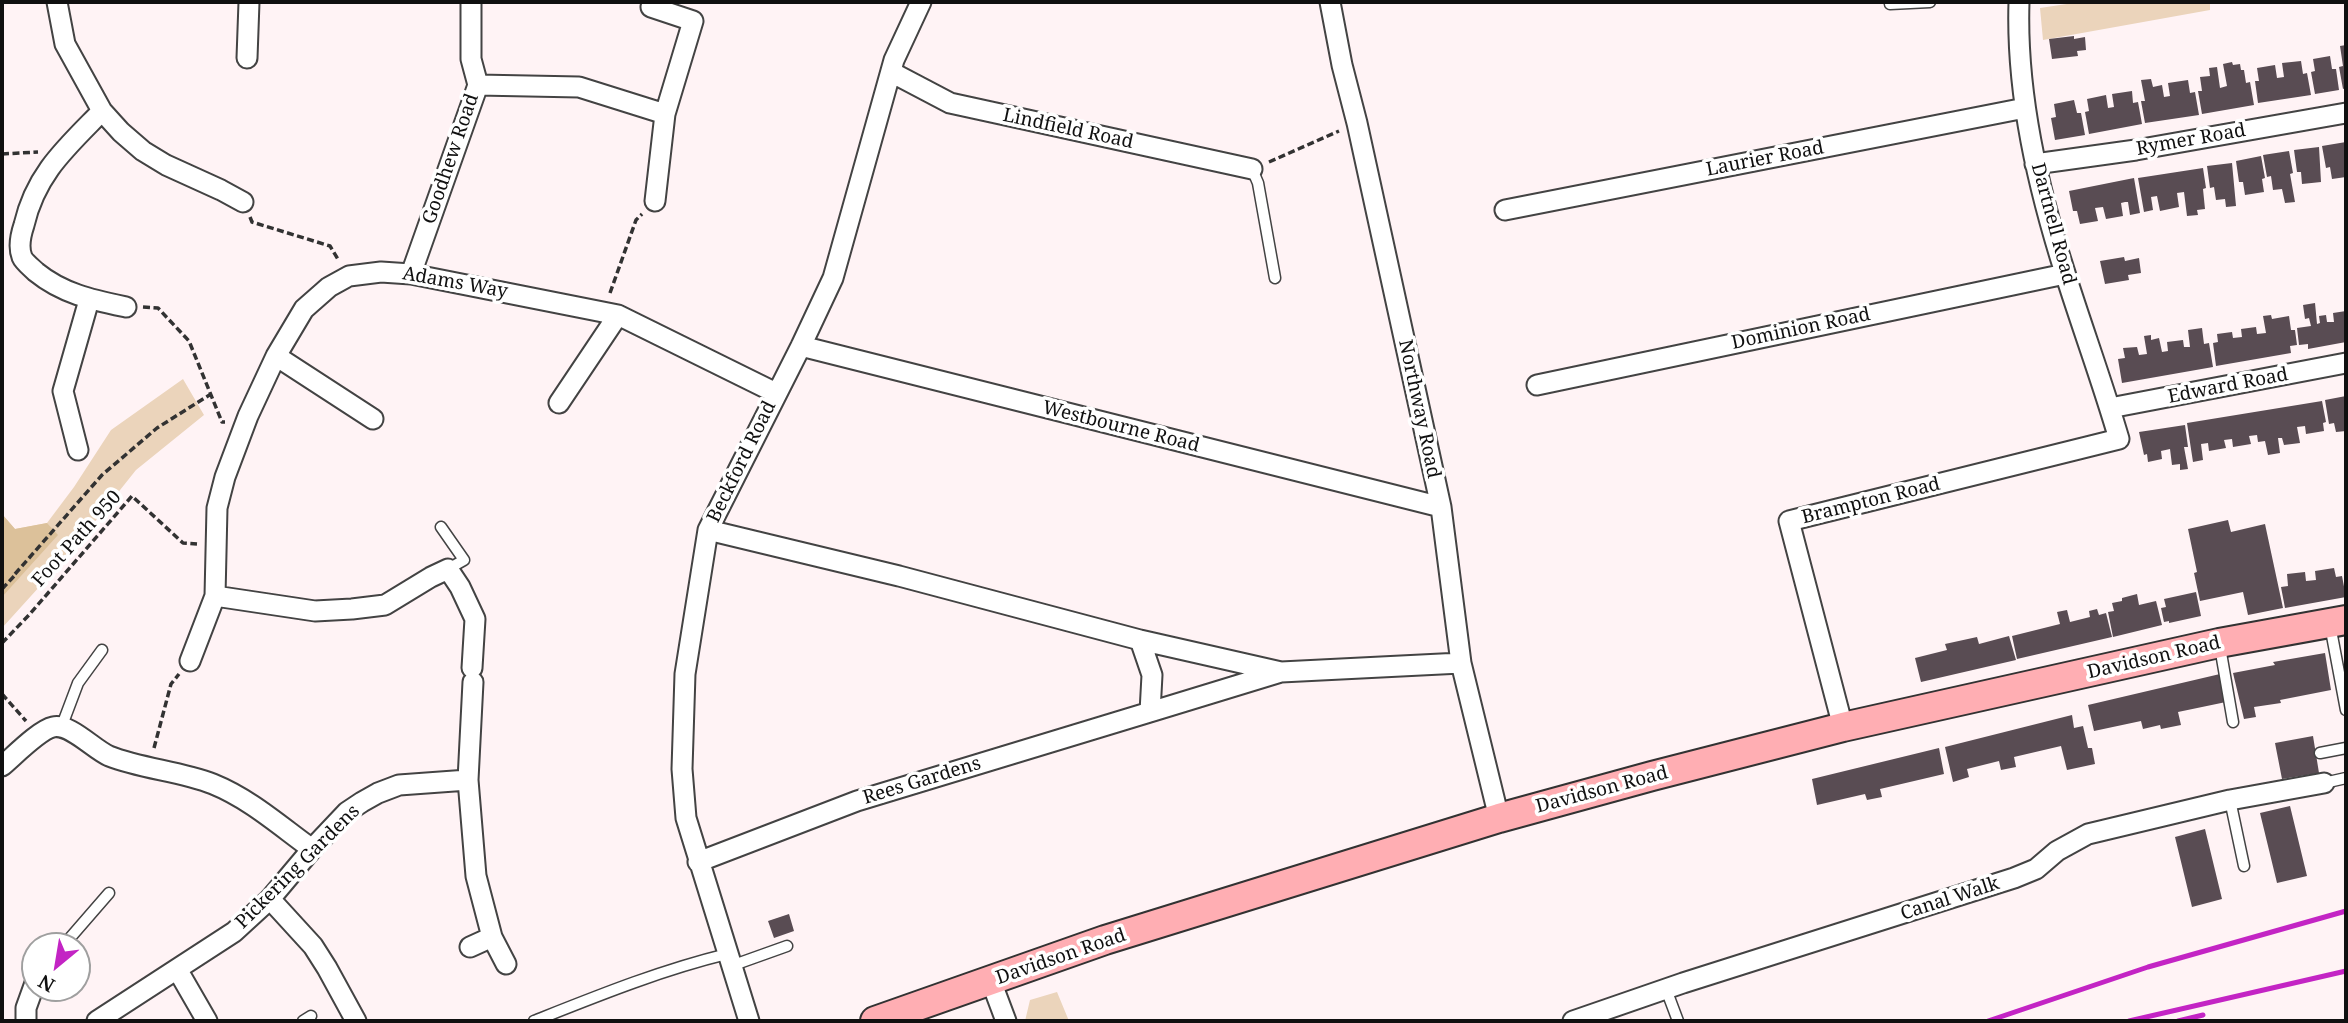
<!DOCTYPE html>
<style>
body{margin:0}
#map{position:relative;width:2348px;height:1023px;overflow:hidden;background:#fff3f5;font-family:"Noto Serif",serif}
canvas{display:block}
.frame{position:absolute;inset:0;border:4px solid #101010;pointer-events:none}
.north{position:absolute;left:21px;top:932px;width:70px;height:70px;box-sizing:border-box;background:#fff;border:2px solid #9f9f9f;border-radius:50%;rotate:210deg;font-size:19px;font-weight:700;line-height:28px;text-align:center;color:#101010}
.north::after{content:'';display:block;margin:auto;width:24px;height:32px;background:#c324c4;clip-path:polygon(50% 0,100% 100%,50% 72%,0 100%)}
</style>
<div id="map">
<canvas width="2348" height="1023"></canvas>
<div class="frame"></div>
<div class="north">N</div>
</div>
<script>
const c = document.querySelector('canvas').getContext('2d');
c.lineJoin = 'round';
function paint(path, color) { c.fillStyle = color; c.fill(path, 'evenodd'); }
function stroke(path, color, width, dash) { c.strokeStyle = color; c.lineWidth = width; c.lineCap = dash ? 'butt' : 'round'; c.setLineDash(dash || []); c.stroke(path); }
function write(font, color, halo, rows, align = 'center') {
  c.font = font + ' "Noto Serif",serif'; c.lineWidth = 7; c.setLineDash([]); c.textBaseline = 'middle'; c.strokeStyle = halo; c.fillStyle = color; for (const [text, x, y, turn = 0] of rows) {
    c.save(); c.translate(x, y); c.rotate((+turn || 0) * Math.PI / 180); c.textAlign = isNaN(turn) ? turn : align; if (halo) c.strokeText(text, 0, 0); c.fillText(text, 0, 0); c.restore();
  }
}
const green = new Path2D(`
 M2080 2H2210V10L2043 40 2040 8Z
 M183 379 204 415 136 470 69 554 2 628V514L15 529 47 523 74 487 111 430Z
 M1057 992 1069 1021H1025L1030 1000Z`);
const forest = new Path2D(`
 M2 514 15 529 47 523 58 535 2 597Z`);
const building = new Path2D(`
 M2074 36V39L2085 37 2086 50 2077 51 2078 56 2052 59 2049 39Z
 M2346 45V88L2343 89 2339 67 2343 66 2340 46Z
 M2330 56 2332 69H2336L2339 90 2315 94 2311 72 2315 71 2313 59Z
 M2301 61 2303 74 2307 73 2311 95 2258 103 2255 81H2259L2257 68 2275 65 2277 78 2284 77 2282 63Z
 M2232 62 2233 65 2240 64 2241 70H2244L2246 83 2250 82 2254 105 2202 114 2198 91H2202L2200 77 2210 76 2209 68 2217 67 2220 88 2227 86 2223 64Z
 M2151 79 2153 87 2162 85 2164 97 2170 96 2168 83 2188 80 2190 93 2195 92 2199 115 2145 123 2141 101H2145L2141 80Z
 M2132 91 2133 103 2138 102 2142 124 2089 134 2085 112 2089 111 2087 99 2106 95 2108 108 2114 107 2112 94Z
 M2074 100 2077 113H2081L2085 135 2055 140 2051 118 2056 117 2054 104Z
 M2346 142V177L2332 179 2330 167 2326 168 2322 146Z
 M2319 147 2321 182 2302 184 2301 172H2297L2294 150Z
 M2289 151 2293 173 2290 174 2295 202 2285 203 2282 189 2273 190 2271 176 2267 177 2263 155Z
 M2261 156 2265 178 2262 179 2264 192 2245 195 2243 182H2239L2236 161Z
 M2232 163 2236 206 2226 207 2225 199 2216 200 2214 187 2210 188 2207 166Z
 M2203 168 2206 188 2203 189 2205 209 2197 210 2198 215 2187 216 2184 192 2177 193 2179 207 2160 211 2157 196 2151 197 2153 210 2144 212 2138 178Z
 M2134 178 2140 213 2130 215 2128 202H2125L2121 203 2123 216 2106 219 2103 207 2095 208 2098 221 2080 224 2077 211H2073L2069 191Z
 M2124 257 2125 261 2139 258 2141 273 2128 275 2129 280 2105 284 2100 261Z
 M2315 303 2317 324 2320 323 2319 316 2326 315 2327 322H2334L2333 313 2346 311V342L2308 349V344L2299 345 2297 328 2311 326 2309 318 2305 319 2303 305Z
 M2271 315 2272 319 2289 316 2291 330H2295L2297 345 2290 346 2291 353 2216 366 2213 343 2218 342 2217 334 2232 332 2233 338 2242 337 2241 329 2256 327 2257 334 2266 333 2263 316Z
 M2202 328 2204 344 2209 343 2213 367 2122 383 2118 359 2125 358 2123 348 2137 347 2139 355 2147 354 2144 336 2151 335V340L2159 338 2162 352 2168 351 2167 342 2183 340 2184 347H2190L2188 330Z
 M2346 396V431L2336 432 2334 423 2329 424 2325 400Z
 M2322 401 2326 422 2323 423 2324 431 2306 434 2305 426 2297 427 2300 443 2284 445 2282 438H2278L2280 453 2268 455 2265 441 2258 442 2257 435 2249 436 2251 444 2233 447 2232 439 2224 440 2226 448 2209 451 2208 443 2201 444 2203 460 2193 462 2187 423Z
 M2185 425 2188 447H2184L2188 469 2180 470V464L2172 465 2170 449 2161 451 2162 459 2148 462 2147 454 2144 455 2139 432Z
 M2228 520 2231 532 2265 524 2283 608 2248 615 2243 592 2200 601 2194 573 2197 572 2188 529Z
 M2334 568 2336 577 2342 576 2346 597 2285 608 2281 587 2288 586 2287 574 2305 572 2306 581 2316 580 2315 571Z
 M2196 592 2201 616 2169 623V621L2164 622 2161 608 2166 607 2164 599Z
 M2137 594 2139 605 2156 601 2162 625 2113 637 2108 612 2114 611 2112 603 2122 601V598Z
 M2097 609 2099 615 2106 613 2112 637 2017 659 2012 636 2060 624 2057 612 2067 610 2070 622 2090 617 2089 611Z
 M2009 636 2016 660 1921 682 1915 658 1947 650 1945 644 1977 637 1979 644Z
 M2325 653 2331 690 2280 700 2281 703 2254 707 2256 717 2244 719 2233 673 2275 665 2273 662Z
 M2220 674 2226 702 2178 712 2181 725 2161 729 2160 725 2143 729 2141 721 2094 731 2088 705Z
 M2072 715 2074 728 2083 726 2088 748H2092L2095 764 2067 770 2061 746 2014 757 2016 767 2001 770 1999 761 1967 769 1969 777 1953 782 1945 747Z
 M2313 736 2319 773 2282 779 2275 743Z
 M1939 748 1944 774 1880 789 1882 797 1867 800 1865 794 1817 805 1812 779Z
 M2290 806 2307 876 2277 883 2260 813Z
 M2205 829 2222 899 2192 907 2175 837Z
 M789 914 794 931 774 938 768 921Z`);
const path = new Path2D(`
 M2 154 38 152
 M1269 162 1339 131
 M250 217 252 222 330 246 339 261
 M610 293 636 220 642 214
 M143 307 158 308 189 341 222 422H225
 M15 574 102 475 157 428 211 394
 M2 589 16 574
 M2 643 29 615 132 496 183 543 197 544
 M2 694 26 721
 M154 748 171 684 179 674`);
const lane = new Path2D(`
 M1890 4 1930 2
 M1252 169 1258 183 1275 278
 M441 527 464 560 448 569
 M2330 625 2346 710
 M2220 647 2233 722
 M61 728 78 683 102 650
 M2320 753 2346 748
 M2324 783 2346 778
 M2230 800 2244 866
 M63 946 109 893
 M731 966 787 946
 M1666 989 1678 1021
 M303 1021 311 1016
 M534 1021C597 996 661 970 727 954`);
const street = new Path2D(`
 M57 2 65 44 102 111 121 132 143 151 166 165 221 190 243 202
 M1330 2 1342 65 1357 123 1441 507 1461 663 1499 818
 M247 58 249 2
 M891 72 950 103 1252 169
 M478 85 579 87 665 114 693 21 651 7
 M102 111C67 147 36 173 24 225 21 234 18 247 22 257 24 262 32 268 36 272 63 294 93 300 126 307
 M2035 164 2136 150 2346 113
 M655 201 665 114
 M1505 210 2025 108
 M411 274 478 85 471 59V2
 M801 346 1441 507
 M276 356 373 419
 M1537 385 2065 274
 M559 403 618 315
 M2110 408 2346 363
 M78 450 63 391 89 300
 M708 530 899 576 1140 640 1281 672 1150 712 1152 675 1140 640
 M190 661 215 596
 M472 668 475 619 460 587 448 569 431 577 385 605 352 609 315 611 215 596 217 508 225 477 248 416 276 356 304 309 329 287 349 276 381 272 411 274 618 315 776 393
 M1281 672 1461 663
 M1843 727 1789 521 2119 439C2103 384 2083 330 2066 276 2038 188 2016 94 2019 2
 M2 766C13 757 39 730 53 727 70 723 93 749 109 756 142 769 180 771 213 784 250 799 280 826 312 849
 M468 780 473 682
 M698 862 857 801 1150 712
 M270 899 313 946 327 968 356 1021
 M492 937 506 964
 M177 969 207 1021
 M991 981 1006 1021
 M26 1021V1008L35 983
 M97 1021 234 932 270 899 312 849 347 812 362 802 378 793 399 785 468 780 476 876 492 937 470 947
 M749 1021 686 818 682 769 685 674 708 530 801 346 833 278 894 60 921 2
 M1573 1021 1683 983 2014 878 2036 869 2057 851 2088 834 2230 800 2324 783`);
const secondary = new Path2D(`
 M875 1021 1105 940 1499 818 1652 776 1843 727 2219 643 2346 620`);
const rail = new Path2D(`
 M1988 1021 2148 967 2346 911
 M2129 1021 2346 971
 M2178 1021 2203 1015`);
const streetNames = [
 ["Lindfield Road",1068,129,12],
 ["Rymer Road",2191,140,-10],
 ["Goodhew Road",451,159,-71],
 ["Laurier Road",1765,159,-11],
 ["Dartnell Road",2053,224,75],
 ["Adams Way",455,283,10],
 ["Dominion Road",1801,329,-12],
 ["Edward Road",2228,386,-11],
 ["Northway Road",1419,409,78],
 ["Westbourne Road",1121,427,14],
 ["Beckford Road",742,462,-64],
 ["Brampton Road",1871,501,-14],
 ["Foot Path 950",77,539,-48],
 ["Davidson Road",2154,658,-13],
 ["Rees Gardens",922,781,-17],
 ["Davidson Road",1602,790,-15],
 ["Pickering Gardens",298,867,-45],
 ["Canal Walk",1950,899,-18],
 ["Davidson Road",1061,957,-19]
];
paint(green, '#ebd4bb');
paint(forest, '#dcc19a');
paint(building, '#594c53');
stroke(lane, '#434343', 13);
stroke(street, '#434343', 23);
stroke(secondary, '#323232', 32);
stroke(path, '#323232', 3.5, [7, 3.5]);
stroke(lane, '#fff', 10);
stroke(street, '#fff', 19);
stroke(secondary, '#ffaeb3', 28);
stroke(rail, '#c324c4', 5);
write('19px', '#101010', '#fff', streetNames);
</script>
